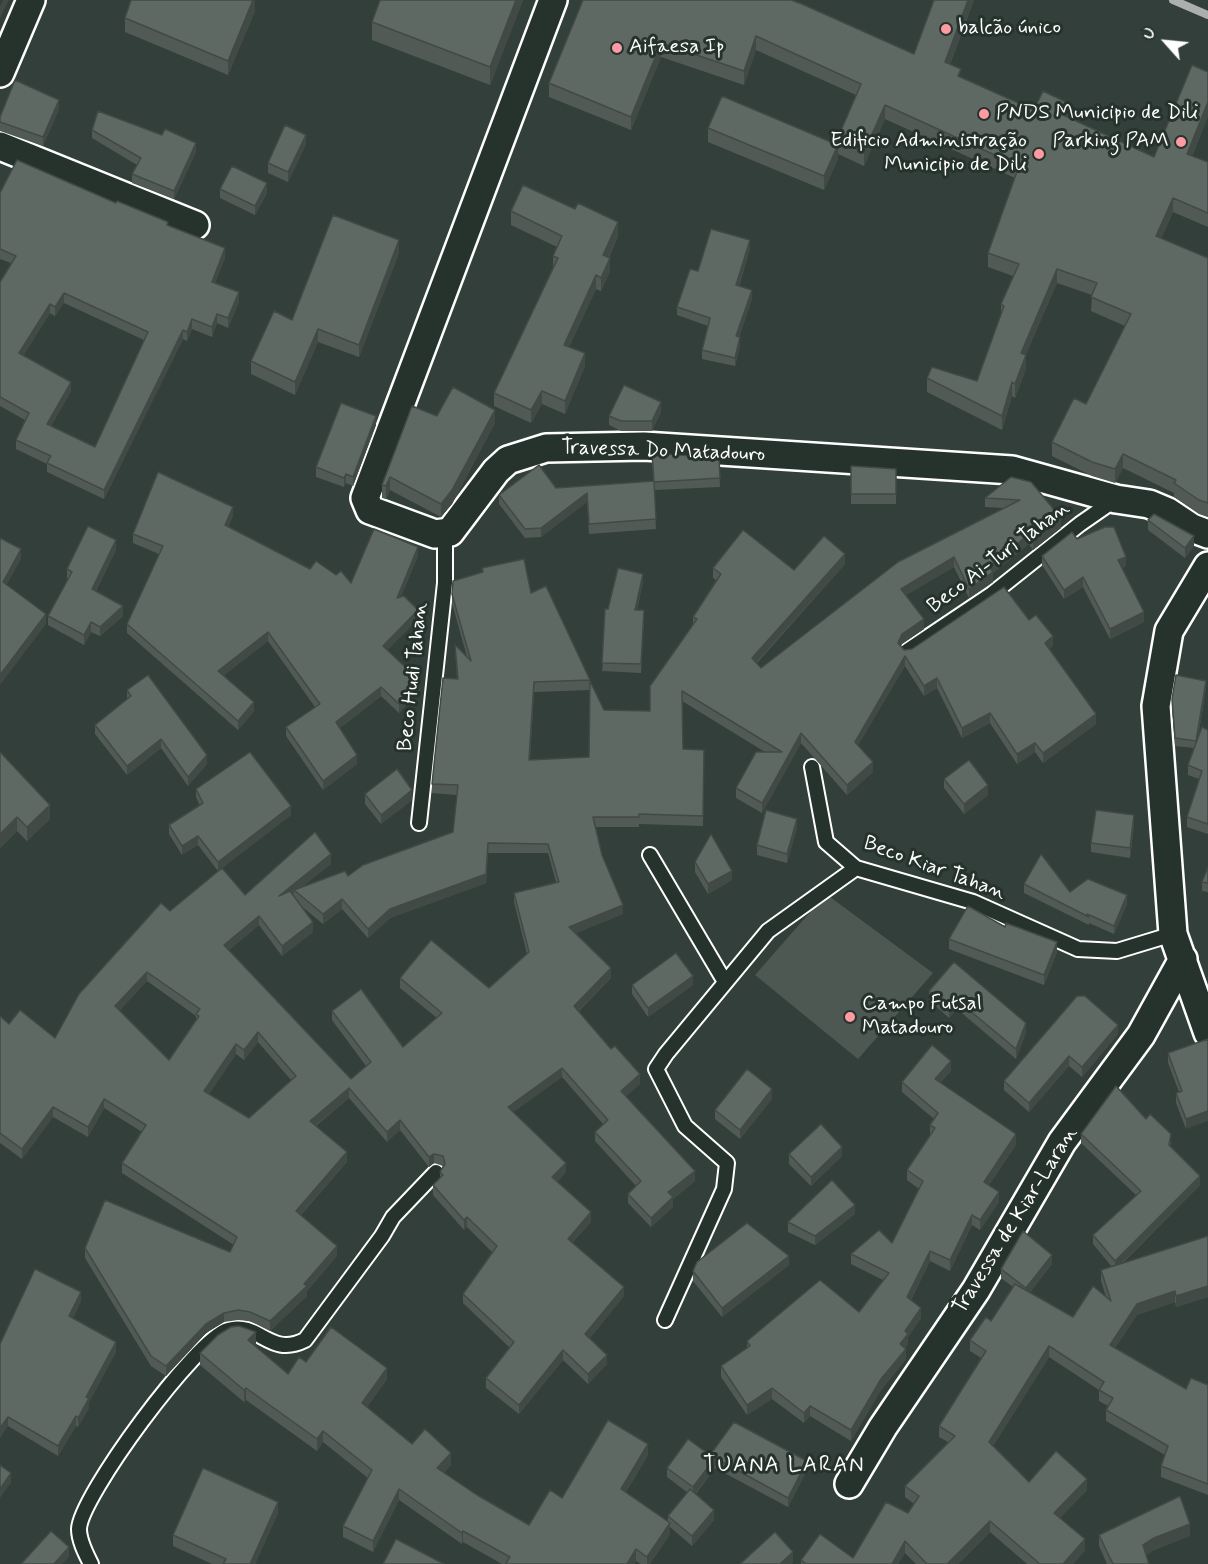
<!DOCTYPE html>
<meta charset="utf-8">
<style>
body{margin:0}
#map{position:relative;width:1208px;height:1564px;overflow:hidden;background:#333f3a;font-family:Mynerve,sans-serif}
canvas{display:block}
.north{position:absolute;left:1136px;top:12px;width:60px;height:60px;-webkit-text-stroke:4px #26332d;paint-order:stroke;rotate:297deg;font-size:16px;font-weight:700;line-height:24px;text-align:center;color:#fff}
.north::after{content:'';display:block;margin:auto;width:21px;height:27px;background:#fff;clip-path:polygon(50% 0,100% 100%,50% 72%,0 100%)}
</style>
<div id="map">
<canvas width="1208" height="1564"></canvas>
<div class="north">U</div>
</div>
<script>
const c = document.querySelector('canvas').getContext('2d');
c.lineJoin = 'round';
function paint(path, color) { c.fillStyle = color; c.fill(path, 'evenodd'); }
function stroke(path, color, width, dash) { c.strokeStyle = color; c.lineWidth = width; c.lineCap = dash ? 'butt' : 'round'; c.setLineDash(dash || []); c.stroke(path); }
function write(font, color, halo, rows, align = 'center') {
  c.font = font + ' Mynerve,sans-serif'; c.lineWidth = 6; c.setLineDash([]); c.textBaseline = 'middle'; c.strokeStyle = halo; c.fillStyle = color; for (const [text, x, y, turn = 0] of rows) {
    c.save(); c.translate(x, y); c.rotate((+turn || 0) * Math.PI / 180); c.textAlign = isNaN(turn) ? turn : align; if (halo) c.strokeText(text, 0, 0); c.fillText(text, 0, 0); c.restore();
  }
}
const green = new Path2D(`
 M826 894 933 973 858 1059 755 975Z`);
const stream = new Path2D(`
 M1173 0 1208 15`);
const service = new Path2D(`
 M907 651 992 594 1080 524 1116 499
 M812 767 826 842 856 868 973 902 1078 949 1117 951 1173 934
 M419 823 445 583V534
 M650 855 725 982
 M665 1320 724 1189 727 1163 685 1126 656 1069 666 1054 768 931 856 868
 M91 1564C86 1554 79 1541 79 1529 80 1497 196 1339 228 1330 260 1321 269 1358 305 1340L382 1236 393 1217 436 1172`);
const minor = new Path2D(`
 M553 0 365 498 370 510 435 534 450 532 496 471 508 460 546 448 644 446 1012 470 1116 499 1149 504 1168 512 1192 528 1208 534
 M0 73 31 0
 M0 146 195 225
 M1208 566 1169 631 1156 706 1173 934 1208 1033
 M849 1484 883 1427 976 1290 1062 1142 1141 1035 1183 959`);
const wall = new Path2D(`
 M380 0H523L490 85 372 40V22Z
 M583 0 914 54 974 0 950 64 961 78 1034 110 1068 116V118L1154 157 1208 116 1192 156 1208 162V227L1173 212 1161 239 1208 258V517L1199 514 1174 497V493L1123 468 1115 483 1092 476 1052 456V442L1086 404 1125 326 1091 311 1092 295 1057 283 1026 354V369L1015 398 1012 396 1002 430 927 392V378L977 381 1001 315V304L1013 276 988 267V253L1015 178 885 119 864 166 838 154V159L824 190 708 142V128L837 144V140L856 95 756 50 744 85 661 57 631 130 549 97V83Z
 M255 2V11L228 75 125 32V18Z
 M59 109 43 146 0 131V117Z
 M92 130 196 152 174 199 132 183V174L137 165 92 138Z
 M306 144 288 182 268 173V163Z
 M220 189 267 193 255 215 220 198Z
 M0 193 168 226 225 258 215 283 239 302 228 328 217 323 212 337 192 329 187 341 183 339 104 499 47 472V464L16 449V440L25 420 0 406V282L11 263 0 259ZM64 303 144 340 95 447 51 426 71 391 23 356 50 313 55 316Z
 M511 211 618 236 609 257 610 271 601 291 596 289 569 347 585 366 565 414 542 404 531 423 494 406V393L553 267V256L557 247 511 225Z
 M750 249 739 286 752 299 739 337 740 346 735 366 702 359V350L708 326 677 315V307L698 271Z
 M399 253 359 357 318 342 295 395 251 374V361L292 320Z
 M661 412 652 431H621L609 425V416Z
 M437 416 495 423 452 504 441 517 390 490 386 499 382 498V485Z
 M376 425 353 486 346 483 344 487 316 477V467Z
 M652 453 719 458 720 487 654 490 656 529 589 534 587 502 541 537 525 538 499 504V495L556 488 653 481Z
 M851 466 896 469V504H851Z
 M1011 477 1061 528 1033 550 1029 544 993 573V582L969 598 954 567 906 595 924 629 902 644 901 646 904 650 912 649 1029 620 1053 646 1049 649 1096 724 1043 763 1035 752 1017 764 990 723 962 738 937 688 924 696 905 666 858 745 873 772 847 795 801 743 762 813 736 798V788L765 752 682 701 683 749 704 750 703 826 639 824V827H595L602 855 623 914 576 933 611 978 579 1011 640 1084 626 1096 695 1181 673 1199V1207L651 1227 628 1203V1194L636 1186 595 1141V1132L603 1124 562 1077 513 1112 566 1172 557 1182 591 1222 572 1243 624 1296 590 1338 607 1364 588 1384 563 1360 519 1414 486 1388V1378L510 1348 463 1303V1294L492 1252 467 1227 464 1230 433 1195V1185L440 1178V1172L443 1166 434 1163 429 1167 400 1130 387 1142 349 1098 316 1126 347 1162 301 1215 337 1256 307 1291V1296L270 1331 250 1321 238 1320 224 1322 206 1333 166 1376 151 1366 85 1258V1248L230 1252 234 1245 122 1173V1163L142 1132 104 1108 88 1137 53 1117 22 1159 0 1143V1016L9 1024 55 1038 170 911 245 895 331 864 301 887 348 876 453 832 457 795 432 793V784L457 679 455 645 467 657 452 603V594L482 573V568L531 593 590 680V690L534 692 530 760 589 757 604 710 650 711 693 624V617L716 580 713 578V568L794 570 845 564 757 663 761 668 1003 508 985 507V498ZM488 853H548L556 882 514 893V902L527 954 489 988 400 978V988L437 1018 403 1047 332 1011V1020L366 1066 351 1079 229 950 259 925 282 956 313 932 300 905 323 924 342 909 368 938 390 918 486 883ZM147 981 196 1016V1020L169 1060 119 1011ZM258 1042 291 1080 249 1118 209 1094 236 1054 244 1060Z
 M233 516 228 527 310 569 336 575 351 583 418 556 401 596 418 619 387 650 420 690 399 713 381 696 340 728 357 764 323 790 286 736V727L315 707 268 641 224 675 254 711 238 730 127 633V624L159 554 133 543V534Z
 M1148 520 1194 546 1185 558 1148 530Z
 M1077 539 1126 566 1122 568 1144 622 1110 639 1083 587 1064 599 1042 565V556Z
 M116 550 96 591 123 616 100 636 91 632 84 645 48 625V616L68 579 67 578V569Z
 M643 582 637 610 644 619 641 673 602 671 608 609Z
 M1206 688 1198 738 1208 730V834L1187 827V817L1199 779 1188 775V765L1194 748 1175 746 1172 707V699Z
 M127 690 207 764 188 786 161 748 127 775 95 734V725L127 700Z
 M0 752 50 819 27 841 17 831 0 848Z
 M944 779 988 795 964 814 944 788Z
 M196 789 291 815 218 871 198 845 182 855 169 834V825L200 806 196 797Z
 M365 794 412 800 381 824 365 804Z
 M1134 825 1130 858 1091 852V843Z
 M797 828 787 863 757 855V845Z
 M695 862 732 880 708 894 695 872Z
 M1208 867V892L1202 891V882Z
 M1024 884 1070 892 1127 904 1114 934 1089 923V925L1024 893Z
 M1005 927 1057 952 1044 985 949 949V939Z
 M954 962 1026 1033 1016 1059 957 1009 949 1018 929 1000V991Z
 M632 985H693L648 1017 632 994Z
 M1118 1034 1082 1077 1069 1066 1029 1112 1004 1090V1081Z
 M1208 1039 1186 1129 1176 1103V1093L1179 1092 1168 1063V1053Z
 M951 1071 940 1083 1016 1145 989 1185 999 1202 980 1230 972 1225 950 1271 930 1261 911 1300 921 1318 908 1337V1344L905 1348 906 1359 881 1390 851 1441 810 1416 804 1423 772 1399 747 1415 721 1377V1366L747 1349V1341L859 1312 883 1280 851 1264V1254L892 1243 919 1189 907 1180V1170L930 1135V1125L934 1119 902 1092V1082Z
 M772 1099 740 1139 715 1119V1110Z
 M1146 1119 1171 1143 1170 1146 1200 1185 1122 1264 1208 1236V1297L1176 1307 1175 1302 1137 1315 1115 1348 1186 1389 1208 1385V1495L1161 1477V1466L1165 1455 1106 1421V1410L1108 1406 1099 1401V1390L1049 1357 993 1446 1029 1482 1087 1490 1060 1518 1085 1550 1073 1564H1027L990 1532 958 1564H916L905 1553 898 1564H801V1560L853 1558 908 1513 914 1504 905 1497V1486L948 1442 939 1437V1426L981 1358 970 1351V1340L991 1321 1013 1287 1001 1278V1269L1052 1264 1030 1292 1073 1317 1106 1297 1101 1281V1270L1112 1267 1093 1244V1235L1137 1196 1081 1143V1134Z
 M789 1154 842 1156 811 1186 789 1164Z
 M855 1214 815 1245 788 1232V1222Z
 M789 1265 722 1317 693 1281V1271Z
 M81 1301 73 1318 116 1352 89 1402V1408L78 1427 76 1426 58 1456 8 1426 0 1344Z
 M256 1344 254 1345 288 1374 306 1362 387 1379 367 1407 412 1444 451 1465 444 1473 477 1495 529 1525 562 1498 648 1455 626 1492 668 1521V1516L688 1493 667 1477V1468L710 1455 807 1470 788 1507 715 1468 696 1494 714 1520 692 1546 670 1527V1534L650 1564H641L636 1561 634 1564H502L463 1542 462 1544 399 1500 373 1552 343 1537V1526L368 1478 323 1442 317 1451 246 1400 244 1402 200 1365V1353Z
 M278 1513 255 1564H212L173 1546V1535Z
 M1099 1535 1190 1536 1154 1550 1146 1555 1149 1564H1107L1099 1546Z`);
const shadedWall = new Path2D(`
 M3 0H9L0 18V6Z
 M251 0H255V11L228 75V61Z
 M516 0H523L490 85V67Z
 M968 0H974L945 76V62Z
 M756 36V50L744 85V71Z
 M661 43V57L631 130V117Z
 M59 100V109L43 146V137Z
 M1208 102V116L1187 167V154Z
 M1068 103V116L1063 129V115Z
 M885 105V119L864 166V152Z
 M306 135V144L288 182V172Z
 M196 143V152L174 199V191Z
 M838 145V159L824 190V176Z
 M267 183V193L255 215V206Z
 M1173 198V212L1156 250V236Z
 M618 222V236L603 268V255Z
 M399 240V253L359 357V345Z
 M750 240V249L736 294V285Z
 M225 248V258L212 291V282Z
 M610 258V271L601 291V278Z
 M1057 269V283L1021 366V353Z
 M596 275V289L564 358V345Z
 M752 290V299L736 345V336Z
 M239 292V302L228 328V318Z
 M64 293V303L55 316V307Z
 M50 304V313L19 363V353Z
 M217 314V323L212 337V327Z
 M192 319V329L187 341V332Z
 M318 329V342L295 395V382Z
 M183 330V339L104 499V490Z
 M740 337V346L735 366V358Z
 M585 353V366L565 414V401Z
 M1026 355V369L1015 398V384Z
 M71 382V391L47 433V424Z
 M1012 382V396L1002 430V416Z
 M542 391V404L531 423V410Z
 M661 402V412L652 431V421Z
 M495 410V423L452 504 441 517V504Z
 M376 416V425L353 486V477Z
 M1123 454V468L1115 483V469Z
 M346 474V483L344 487V478Z
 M390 477V490L386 499V486Z
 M587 493V502L541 537V528Z
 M233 507V516L225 535V525Z
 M1061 518V528L1033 550V540Z
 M1029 534V544L993 573V582L969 598V589L989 567Z
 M1194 536V546L1185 558V548Z
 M116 540V550L92 598V589Z
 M418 547V556L397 607V598Z
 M21 549V559L3 592V582Z
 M845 554V564L752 667V658Z
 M954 557V567L901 598V589Z
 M1126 557V566L1118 570V560Z
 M643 574V582L635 618V610Z
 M1083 577V587L1064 599V590Z
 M123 606V616L100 636V627Z
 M418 610V619L383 655V646Z
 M1144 612V622L1110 639V629Z
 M46 614V624L0 685V675Z
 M924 619V629L902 644 898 652V643L902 634Z
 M91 622V632L84 645V635Z
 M268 632V641L218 680V671Z
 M1053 636V646L1045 653V643Z
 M905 656V666L855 751V742Z
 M937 678V688L924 696V686Z
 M420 681V690L399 713V704Z
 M1206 681V688L1196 748V741Z
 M534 682V692L529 770V760Z
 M381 687V696L336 731V722Z
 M254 702V711L238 730V721Z
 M990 713V723L962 738V728Z
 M1096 714V724L1043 763V753Z
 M801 733V743L762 813V803Z
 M161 739V748L127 775V766Z
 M1035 743V752L1017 764V754Z
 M207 755V764L188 786V777Z
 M357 755V764L323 790V781Z
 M873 762V772L847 795V785Z
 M988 785V795L964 814V804Z
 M412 790V800L381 824V815Z
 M50 805V819L27 841V827Z
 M291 806V815L218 871V862Z
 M1134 815V825L1130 858V848Z
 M17 817V831L0 848V834Z
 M797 819V828L787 863V854Z
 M198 836V845L182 855V846Z
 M488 843 486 883 390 918 368 938V929L390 909Z
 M331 854V864L296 892 294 890V893L279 905V896Z
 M732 871V880L708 894V884Z
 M1127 895V904L1114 934V926Z
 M342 899V909L323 924V914Z
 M623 905V914L569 936V927Z
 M259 916V925L224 954V945Z
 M313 922V932L282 956V946Z
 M1057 942V952L1044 985V975Z
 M611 968V978L574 1015V1006Z
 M147 972V981L115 1016V1006Z
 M693 976V985L648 1017V1008Z
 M957 1000V1009L949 1018V1009Z
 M1026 1023V1033L1016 1059V1049Z
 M1118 1025V1034L1082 1077V1067Z
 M258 1032V1042L244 1060V1050Z
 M236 1044V1054L204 1101V1091Z
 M1069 1056V1066L1029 1112V1103Z
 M951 1061V1071L935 1089V1079Z
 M562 1068V1077L508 1116V1107Z
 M640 1074V1084L621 1101V1091Z
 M349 1088V1098L310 1130V1121Z
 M772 1089V1099L740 1139V1130Z
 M104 1099V1108L88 1137V1127Z
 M53 1107V1117L22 1159V1149Z
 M1208 1111V1121L1186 1129V1119Z
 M400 1120V1130L387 1142V1132Z
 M1016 1134V1145L984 1192V1182Z
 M842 1147V1156L811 1186V1177Z
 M347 1152V1162L296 1220V1211Z
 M434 1154V1163L429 1167V1157Z
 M566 1163V1172L552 1187V1177Z
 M695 1171V1181L673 1199V1207L651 1227V1218L668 1192Z
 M1200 1176V1185L1115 1270V1261Z
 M999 1192V1202L980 1230V1220Z
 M855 1205V1214L815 1245V1236Z
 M591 1212V1222L568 1248V1239Z
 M972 1215V1225L950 1271V1260Z
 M467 1217V1227L464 1230V1220Z
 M337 1246V1256L307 1291V1296L270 1331V1321L304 1284Z
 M930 1251V1261L907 1307V1297Z
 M1052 1255V1264L1026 1298V1288Z
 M789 1256V1265L722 1317V1308Z
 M1208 1286V1297L1176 1307V1296Z
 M624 1287V1296L585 1344V1334Z
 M1175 1291V1302L1137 1315 1110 1356V1345L1137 1304Z
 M81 1292V1301L69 1325V1316Z
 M921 1308V1318L908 1337V1344L900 1355V1344L905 1331Z
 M224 1313V1322L206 1333 166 1376V1366L206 1324Z
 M256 1332V1344L248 1351V1340Z
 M116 1342V1352L89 1402V1408L78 1427V1418L86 1397Z
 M1049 1346V1357L989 1453V1442Z
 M906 1349V1359L881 1390 851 1441V1430L881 1379Z
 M563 1350V1360L519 1414V1405Z
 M607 1355V1364L588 1384V1374Z
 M387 1368V1379L362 1414V1403Z
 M246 1388V1400L244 1402V1390Z
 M772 1388V1399L747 1415V1405Z
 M810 1406V1416L804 1423V1413Z
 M76 1416V1426L58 1456V1446Z
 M8 1417V1426L0 1438V1428Z
 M323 1431V1442L317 1451V1439Z
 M648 1444V1455L621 1500V1489Z
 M451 1453V1465L437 1480V1468Z
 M715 1458V1468L693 1497V1487Z
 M807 1461V1470L788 1507V1498Z
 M11 1473V1483L0 1498V1489Z
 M1087 1479V1490L1054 1524V1513Z
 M399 1489V1500L373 1552V1541Z
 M278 1502V1513L255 1564H250Z
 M714 1510V1520L692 1546V1536Z
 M990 1521V1532L958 1564H947Z
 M670 1523V1534L650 1564H647V1557Z
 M1190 1524V1536L1154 1550 1143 1557V1545L1154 1538Z
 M463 1531V1542L462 1544V1533Z
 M1085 1539V1550L1073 1564H1063Z
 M905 1541V1553L898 1564H892Z
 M69 1547V1557L62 1564H54Z
 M636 1549V1561L634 1564H627Z
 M793 1552V1562L792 1564H780Z`);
const building = new Path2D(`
 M131 0H253L228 61 125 18Z
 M380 0H516L490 67 372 22Z
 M583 0H791L802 4 914 54 934 0H968L945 62 961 69 958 76 1034 110 1043 91 1068 103 1063 115 1154 157 1192 65 1208 72V102L1187 154 1208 162V213L1173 198 1156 236 1208 258V503L1199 500 1174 483 1176 480 1123 454 1115 469 1092 462 1052 442 1074 398 1086 404 1131 314 1091 297 1097 283 1057 269 1021 353 1026 355 1015 384 1012 382 1002 416 927 378 932 367 977 381 1004 306 1001 304 1019 264 988 253 1019 166 885 105 864 152 837 140 861 84 756 36 744 71 661 43 631 117 549 83Z
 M15 80 59 100 43 137 0 122V117Z
 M722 96 838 145 824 176 708 128Z
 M98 111 162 135 165 129 196 143 174 191 132 174 141 158 92 130Z
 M285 125 306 135 288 172 268 163Z
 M17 160 116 203 117 201 168 222 167 225 225 248 212 282 239 292 228 318 217 314 212 327 192 319 187 332 183 330 104 490 47 463 51 456 16 440 29 413 0 397V282L16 256 0 249V193ZM64 293 148 332 95 447 47 424 71 382 19 353 50 304 55 307Z
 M232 166 267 183 255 206 220 189Z
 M523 185 575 209 578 203 618 222 603 255 610 258 601 278 596 275 564 345 585 353 565 401 542 391 531 410 494 393 558 258 553 256 562 236 511 211Z
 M333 215 399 240 359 345 318 329 295 382 251 361 274 311 292 320Z
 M711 229 750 240 736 285 752 290 736 336 740 337 735 358 702 350 710 318 677 307 690 269 698 271Z
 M624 385 661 402 652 421H621L609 416Z
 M453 387 495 410 452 490 441 504 390 477 386 486 382 485 412 406 437 416Z
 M341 403 376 416 353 477 346 474 344 478 316 467Z
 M652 453 719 458 720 478 654 482Z
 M539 465 556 488 654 481 656 519 589 524 587 493 541 528 525 529 499 495Z
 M851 466 896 469V494H851Z
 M158 472 233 507 225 525 310 569 316 561 336 575 341 571 351 583 374 529 418 547 397 598 404 596 418 610 383 646 420 681 399 704 381 687 336 722 357 755 323 781 286 727 320 704 268 632 218 671 254 702 238 721 127 624 163 546 133 534Z
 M1011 477 1031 482 1061 518 1033 540 1029 534 989 567 993 572 969 589 954 557 901 589 924 619 902 634 898 643 904 650 912 649 1004 587 1029 620 1036 615 1053 636 1045 643 1096 714 1043 753 1035 743 1017 754 990 713 962 728 937 678 924 686 905 656 855 742 873 762 847 785 801 733 762 803 736 788 756 752H782L682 691 683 749 704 750 703 816 639 814V817H593L602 855 623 905 569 927 611 968 574 1006 611 1049 615 1046 640 1074 621 1091 695 1171 668 1192 673 1197 651 1218 628 1194 641 1181 595 1132 608 1120 562 1068 508 1107 566 1163 552 1177 591 1212 568 1239 624 1287 585 1334 607 1355 588 1374 563 1350 519 1405 486 1378 514 1342 463 1294 497 1246 467 1217 464 1220 433 1185 443 1175 440 1172 445 1164 443 1156 434 1154 429 1157 400 1120 387 1132 349 1088 310 1121 347 1152 296 1211 337 1246 304 1284 307 1286 270 1321 250 1312 238 1310 224 1313 206 1324 166 1366 151 1356 85 1248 105 1200 230 1252 237 1237 122 1163 146 1125 104 1099 88 1127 53 1107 22 1149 0 1133V1016L9 1024 20 1010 55 1038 79 994 161 903 170 911 222 868 245 895 315 832 331 854 279 896 290 891 313 922 282 946 259 916 224 945 351 1079 371 1062 332 1011 361 989 403 1047 442 1013 400 978 431 940 489 988 529 952 514 893 559 882 548 844 488 843 486 874 390 909 368 929 342 899 323 914 294 890 345 871 348 876 363 865 453 832 458 785 432 784 443 678 458 679 455 645 471 661 452 594 453 581 483 572 482 568 524 559 531 593 546 586 590 680 534 682 529 760 589 757 590 681 604 710 650 711V686L697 619 693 617 721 574 713 568 743 530 794 570 824 536 845 554 752 658 761 668 898 562 1020 500 985 498ZM147 972 200 1009 196 1014 199 1016 169 1060 115 1006ZM258 1032 296 1076 249 1118 204 1091 236 1044 244 1050Z
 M1154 514 1194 536 1185 548 1148 520Z
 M88 526 116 540 92 589 123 606 100 627 91 622 84 635 48 616 72 572 67 569Z
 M1105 527H1114L1126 557 1118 560 1144 612 1110 629 1083 577 1064 590 1042 556 1072 532 1077 539Z
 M0 538 21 549 3 582 46 614 0 675Z
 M618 568 643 574 635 610H644L641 664 602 663 605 609H608Z
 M148 675 207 755 188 777 161 739 127 766 95 725 131 696 127 690Z
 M1176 675 1206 681 1196 741 1175 738 1172 699Z
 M1202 727 1208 730V824L1187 817 1202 771 1188 765Z
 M0 752 50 805 27 827 17 817 0 834Z
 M250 752 291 806 218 862 198 836 182 846 169 825 203 803 196 789Z
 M969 760 988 785 964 804 944 779Z
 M397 769 412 790 381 815 365 794Z
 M766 810 797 819 787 854 757 845Z
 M1096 810 1134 815 1130 848 1091 843Z
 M711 834 732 871 708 884 695 862Z
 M1041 854 1070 892 1088 879 1127 895 1114 926 1087 914 1089 917 1024 884Z
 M1208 867V883L1202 882Z
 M968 906 1005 927 1006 923 1057 942 1044 975 949 939Z
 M676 953 693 976 648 1008 632 985Z
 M954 962 1026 1023 1016 1049 957 1000 949 1009 929 991Z
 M1077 996H1085L1118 1025 1082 1067 1069 1056 1029 1103 1004 1081Z
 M1208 1039V1111L1186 1119 1176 1093 1182 1091 1168 1053Z
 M932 1045 951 1061 935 1079 1016 1134 984 1182 999 1192 980 1220 972 1215 950 1260 930 1251 907 1297 921 1308 905 1331 908 1334 900 1344 906 1349 881 1379 851 1430 810 1406 804 1413 772 1388 747 1405 721 1366 750 1346 747 1341 820 1280 859 1312 889 1273 851 1254 879 1230 892 1243 923 1181 907 1170 935 1128 930 1125 938 1113 902 1082Z
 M747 1069 772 1089 740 1130 715 1110Z
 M1116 1086 1146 1119 1150 1114 1171 1134 1169 1145 1200 1176 1115 1261 1093 1235 1141 1191 1081 1134Z
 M821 1124 842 1147 811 1177 789 1154Z
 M832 1180 855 1205 815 1236 788 1222Z
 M747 1223 789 1256 722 1308 693 1271 697 1262Z
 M1023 1231 1052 1255 1026 1288 1001 1269Z
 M1208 1236V1286L1176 1296 1175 1291 1137 1304 1110 1345 1186 1389 1191 1378 1208 1385V1484L1161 1466 1168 1446 1106 1410 1113 1398 1099 1390 1104 1382 1049 1346 989 1442 1029 1482 1056 1451 1087 1479 1054 1513 1085 1539 1063 1564H1040L990 1521 947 1564H927L905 1541 892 1564H806L801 1560 820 1534 853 1558 886 1502 908 1513 919 1496 905 1486 955 1436 939 1426 986 1351 970 1340 986 1317 991 1321 1015 1284 1073 1317 1093 1286 1111 1301 1101 1270Z
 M35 1269 81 1292 69 1316 116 1342 86 1397 89 1398 78 1418 76 1416 58 1446 8 1417 0 1428V1344Z
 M239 1326 256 1332 248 1340 288 1374 299 1357 306 1362 331 1327 387 1368 362 1403 412 1444 425 1429 451 1453 437 1468 477 1495 529 1525 550 1490 562 1498 608 1420 648 1444 621 1489 670 1523 647 1557 636 1549 627 1564H507L506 1563 510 1557 463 1531 462 1533 399 1489 373 1541 343 1526 372 1470 323 1431 317 1439 246 1388 244 1390 200 1353 218 1335 231 1327Z
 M734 1422 807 1461 788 1498 715 1458 693 1487 667 1468 688 1439 710 1455Z
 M0 1465 11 1473 0 1489Z
 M203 1468 278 1502 250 1564H223L226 1559 173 1535Z
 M690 1489 714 1510 692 1536 668 1516Z
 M1180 1496 1190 1524 1154 1538 1143 1545 1149 1564H1113L1099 1535Z
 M51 1531 69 1547 54 1564H21Z
 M775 1532 793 1552 780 1564H740Z
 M396 1539 444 1564H383Z`);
const markers = [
 [946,29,6,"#ff9aa2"],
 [617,48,6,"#ff9aa2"],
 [984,114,6,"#ff9aa2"],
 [1181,142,6,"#ff9aa2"],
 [1039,154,6,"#ff9aa2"],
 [850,1017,6,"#ff9aa2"]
];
const poiNames = [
 ["balcão único",958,29],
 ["Aifaesa Ip",629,48],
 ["PNDS Municipio de Dili",996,114],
 ["Edificio Administração",1027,142,"right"],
 ["Municipio de Dili",1027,166,"right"],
 ["Parking PAM",1169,142,"right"],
 ["Campo Futsal",862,1005],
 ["Matadouro",862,1029]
];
const streetNames = [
 ["Travessa Do Matadouro",663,452,2],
 ["Beco Ai-Turi Tahan",999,558,-37],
 ["Beco Hudi Tahan",414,677,-84],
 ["Beco Kiar Tahan",934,869,20],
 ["Travessa de Kiar-Laran",1016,1221,-58]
];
const neighbourhoodNames = [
 ["TUANA LARAN",784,1466]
];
paint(green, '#4d5853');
stroke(stream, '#abb0ae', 8);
stroke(service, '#fff', 18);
stroke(minor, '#fff', 32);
stroke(service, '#26332d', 14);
stroke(minor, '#26332d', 27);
paint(wall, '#525a56');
paint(shadedWall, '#424a46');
paint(building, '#5f6964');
stroke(building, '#424a46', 1.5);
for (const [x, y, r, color] of markers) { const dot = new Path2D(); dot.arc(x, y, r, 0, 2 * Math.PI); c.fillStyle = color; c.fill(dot); stroke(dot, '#26332d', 2); }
write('21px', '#fff', '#26332d', poiNames, 'left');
write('21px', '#fff', '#26332d', streetNames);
c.letterSpacing = '1.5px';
write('22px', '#fff', '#26332d', neighbourhoodNames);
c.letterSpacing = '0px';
</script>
